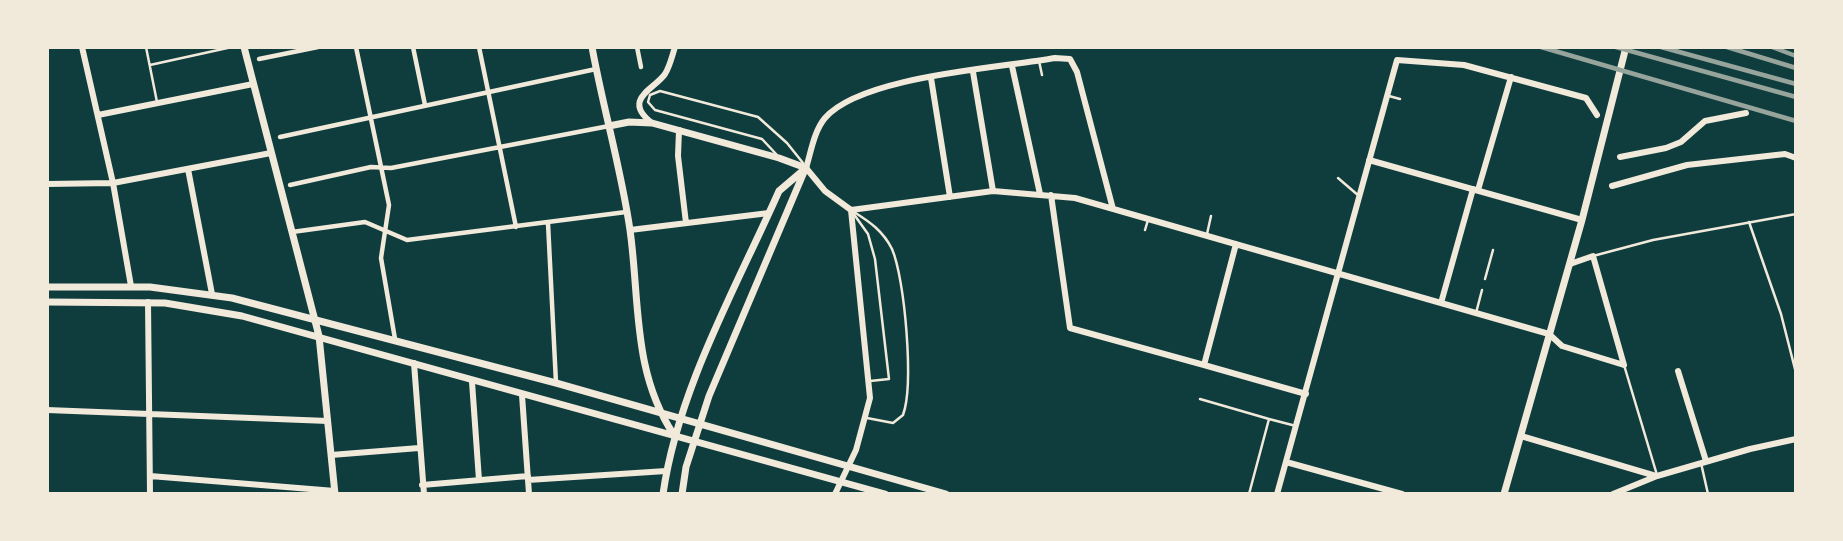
<!DOCTYPE html>
<style>
body{margin:0}
#map{position:relative;width:1843px;height:541px;overflow:hidden;background:#0f3d3e;font-family:Signika,sans-serif}
canvas{display:block}
.frame{position:absolute;inset:0;border:49px solid #f1e9da;pointer-events:none}
</style>
<div id="map">
<canvas width="1843" height="541"></canvas>
<div class="frame"></div>
</div>
<script>
const c = document.querySelector('canvas').getContext('2d');
c.lineJoin = 'round';
function stroke(path, color, width, dash) { c.strokeStyle = color; c.lineWidth = width; c.lineCap = dash ? 'butt' : 'round'; c.setLineDash(dash || []); c.stroke(path); }
const service = new Path2D(`
 M146 47 157 102
 M1039 61 1042 75
 M150 65 232 47
 M1389 96 1400 99
 M777 155 762 139 655 110 648 102 650 95 660 91 758 117 787 143 803 163
 M1338 178 1359 196
 M854 212C870 222 883 231 892 249 905 279 914 385 903 415L893 423 867 418
 M853 213 868 234 875 259 889 379 870 381
 M1749 222 1781 314 1796 373
 M1145 230 1148 220
 M1207 234 1211 216
 M1593 256 1653 240 1796 214
 M1485 279 1493 250
 M1476 313 1482 290
 M1624 365 1657 475
 M1200 399 1269 419 1249 494
 M1269 419 1296 426
 M1701 463 1708 494`);
const pedestrian = new Path2D(`
 M356 47 389 205 381 258 395 339
 M413 47 425 105
 M479 47 516 227
 M637 47 641 67
 M259 59 318 47
 M280 137 596 69
 M290 185 371 167 391 168 609 126
 M548 223 556 383
 M292 232 365 222 407 240 626 212`);
const minor = new Path2D(`
 M82 47 113 183 131 286
 M1012 66 1040 194
 M973 72 993 191
 M931 78 950 197
 M98 115 253 84
 M652 123C621 99 655 89 665 74 670 66 672 56 675 47
 M679 130 678 156 686 223
 M1620 157 1666 148 1681 142 1705 121 1746 113
 M1369 160 1582 220
 M188 169 212 294
 M47 184 113 183 271 153
 M1612 186 1687 165 1785 154 1796 158
 M1478 190 1511 77
 M1051 195 1070 328 1204 365 1236 244
 M851 210 993 191 1075 198 1549 334 1562 346 1624 365
 M630 230 769 213
 M1570 264 1593 256 1624 365
 M148 302 150 494
 M1441 303 1473 189
 M414 363 424 494
 M1204 365 1306 394
 M1678 371 1706 461
 M472 382 479 480
 M522 395 529 494
 M47 410 328 421
 M1521 436 1656 476
 M331 455 419 448
 M1286 462 1402 494
 M150 476 335 491
 M528 480 666 471
 M422 485 528 476
 M835 494 856 450 870 398 851 210 825 191 806 168C811 152 814 131 825 118 861 76 1000 68 1055 58L1070 59 1077 72 1113 209
 M1277 494 1397 60 1464 65 1586 98 1597 115
 M1613 494 1657 476 1750 449 1796 439`);
const tertiary = new Path2D(`
 M244 47 319 336 335 494
 M592 47C603 108 621 168 630 230 640 301 632 372 674 435
 M609 126 629 122 652 123 779 158 806 168
 M47 287H150L232 298 556 383 946 494
 M47 302 165 303 242 316 885 494
 M663 494C678 389 736 288 779 191L806 168
 M682 494 686 467 709 396 804 172
 M1504 494 1582 220 1626 47`);
const rail = new Path2D(`
 M1541 47 1796 121
 M1616 47 1796 97
 M1661 47 1796 84
 M1727 47 1796 68
 M1772 47 1796 56`);
stroke(service, '#f1e9da', 2.5);
stroke(pedestrian, '#f1e9da', 4.5);
stroke(minor, '#f1e9da', 6);
stroke(tertiary, '#f1e9da', 7);
stroke(rail, '#97a49c', 4.5);
</script>
